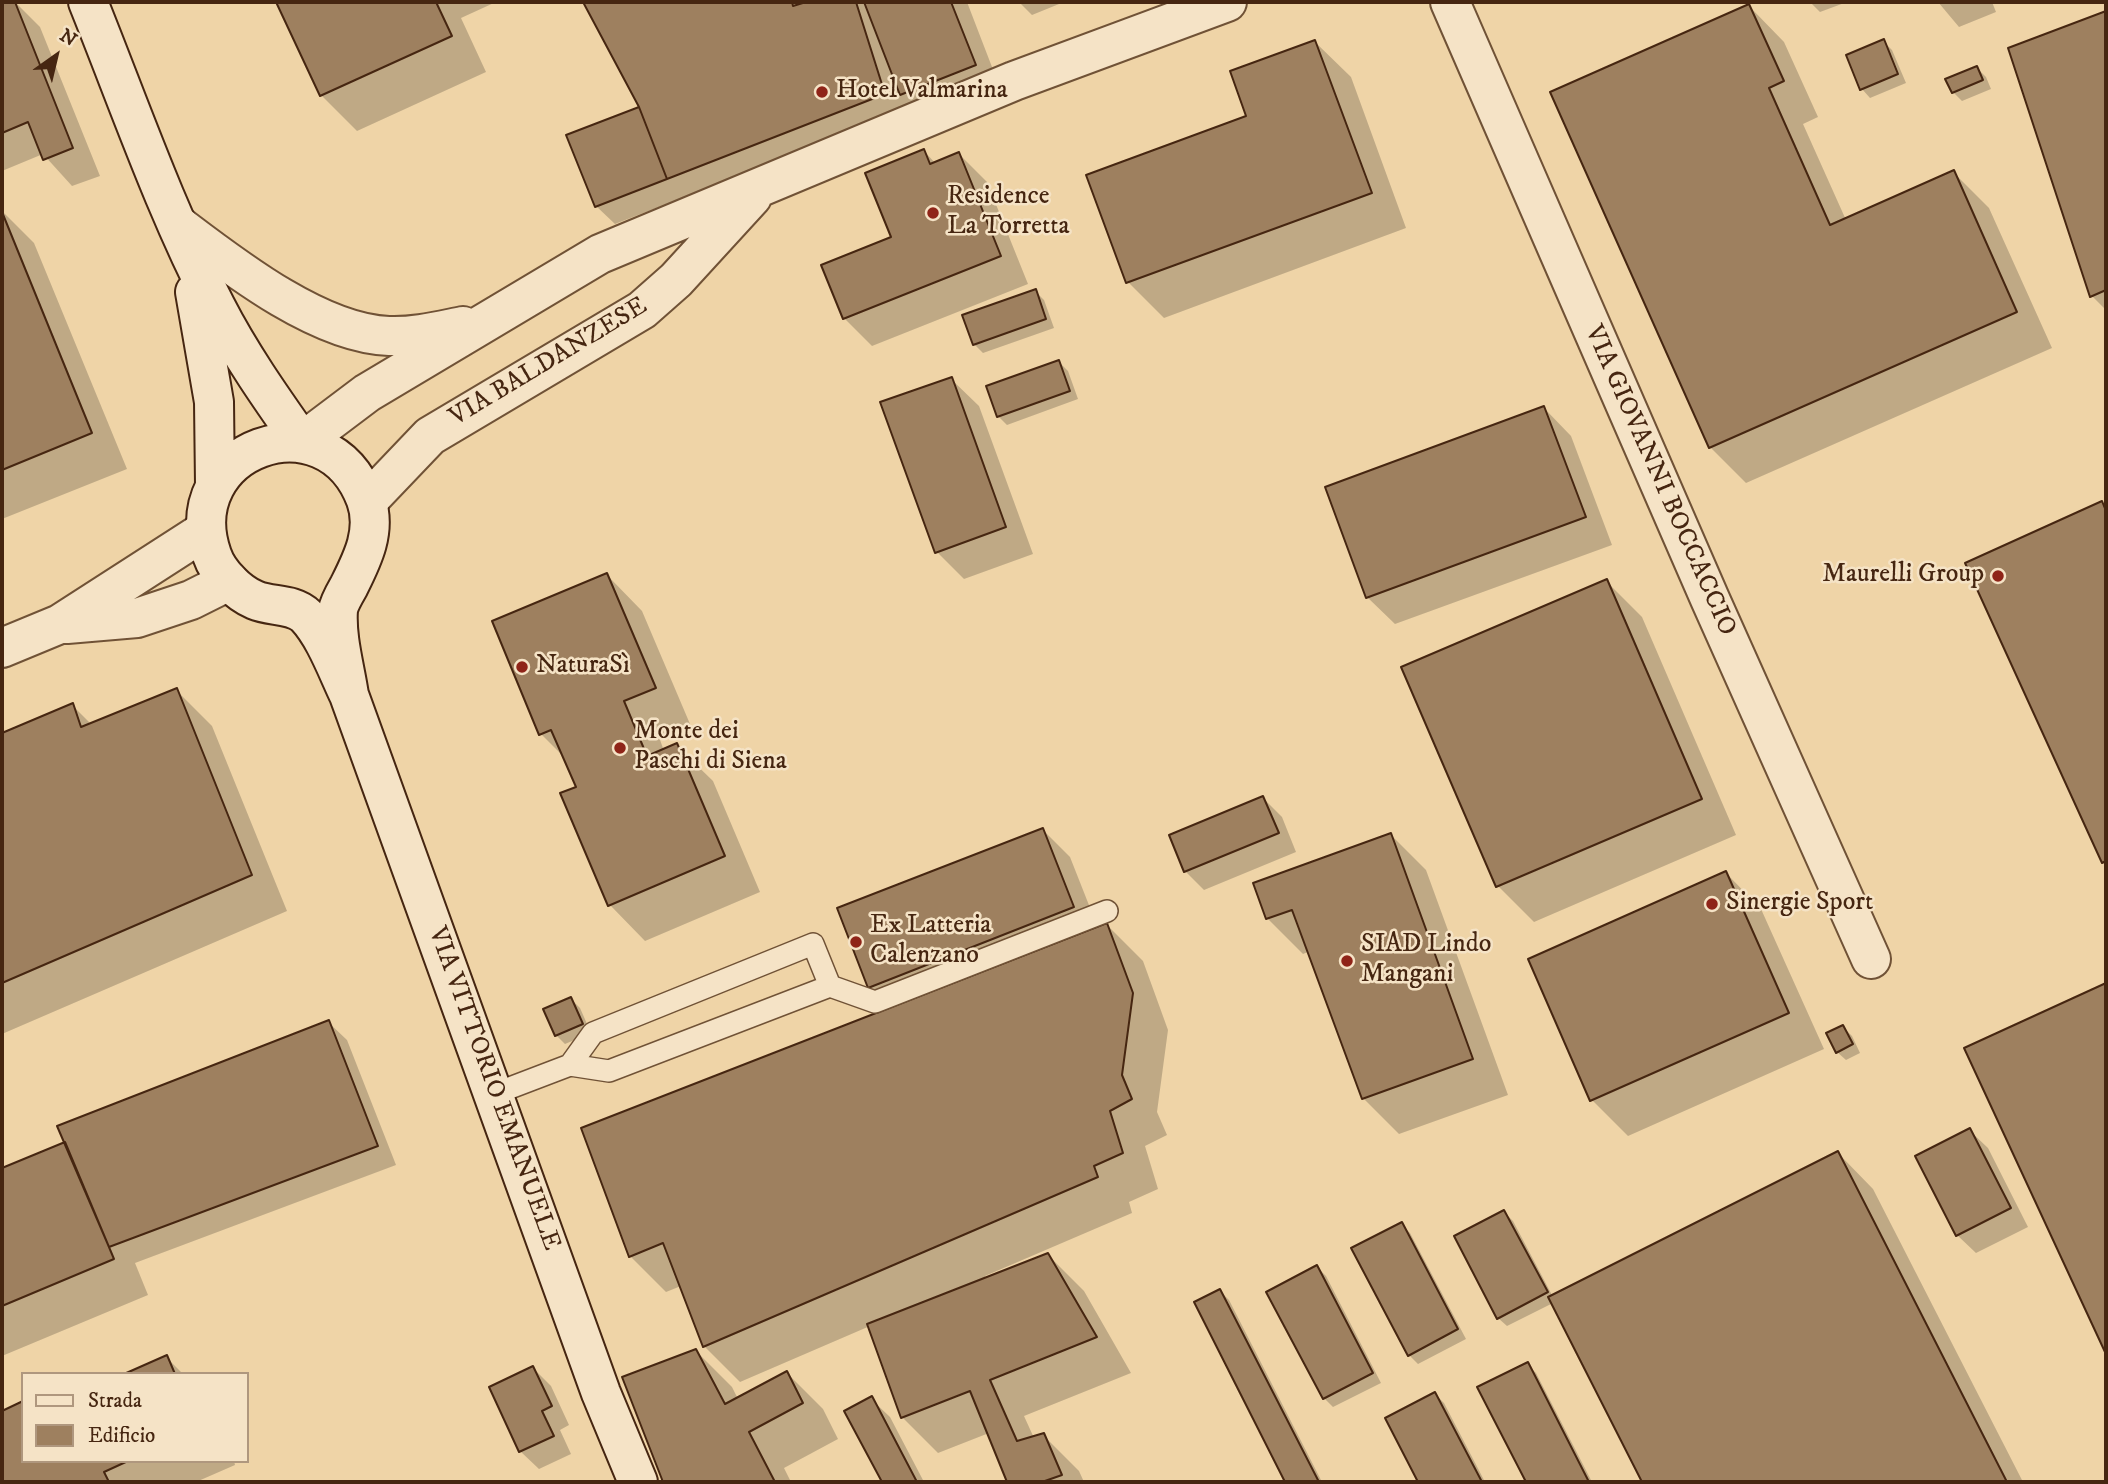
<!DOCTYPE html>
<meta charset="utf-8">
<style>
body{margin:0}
#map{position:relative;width:2108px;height:1484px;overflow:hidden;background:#efd4a7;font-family:"IM FELL DW Pica",serif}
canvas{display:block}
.frame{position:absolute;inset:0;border:4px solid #462611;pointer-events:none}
.legend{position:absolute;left:21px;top:1372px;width:228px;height:91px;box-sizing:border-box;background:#f5e3c6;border:2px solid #af977e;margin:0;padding:9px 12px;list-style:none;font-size:21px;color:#462611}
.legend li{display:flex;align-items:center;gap:14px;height:35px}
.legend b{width:35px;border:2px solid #af977e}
.north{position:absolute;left:21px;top:21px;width:70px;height:70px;-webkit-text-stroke:5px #f5e3c6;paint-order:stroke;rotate:34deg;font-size:19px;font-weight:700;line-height:28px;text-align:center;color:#462611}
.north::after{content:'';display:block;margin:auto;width:24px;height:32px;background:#462611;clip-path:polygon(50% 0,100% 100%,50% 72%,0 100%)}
</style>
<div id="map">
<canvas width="2108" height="1484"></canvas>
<div class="frame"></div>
<ul class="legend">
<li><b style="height:9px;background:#f5e3c6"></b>Strada</li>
<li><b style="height:19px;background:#9e805f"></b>Edificio</li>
</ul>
<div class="north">N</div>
</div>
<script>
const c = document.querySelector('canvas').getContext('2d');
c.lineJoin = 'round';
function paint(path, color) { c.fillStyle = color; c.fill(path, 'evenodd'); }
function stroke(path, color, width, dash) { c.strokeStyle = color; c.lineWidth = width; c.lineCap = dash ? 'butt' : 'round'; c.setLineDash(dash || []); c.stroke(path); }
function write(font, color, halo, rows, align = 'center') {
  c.font = font + ' "IM FELL DW Pica",serif'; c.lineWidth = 5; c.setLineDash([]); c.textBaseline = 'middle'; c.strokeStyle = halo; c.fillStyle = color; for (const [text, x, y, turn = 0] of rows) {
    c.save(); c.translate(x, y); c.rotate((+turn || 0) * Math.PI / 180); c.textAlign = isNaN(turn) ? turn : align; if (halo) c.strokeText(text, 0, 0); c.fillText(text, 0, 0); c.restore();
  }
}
const shadow = new Path2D(`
 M6 2H15L40 27 100 176 72 186 43 154 2 171V3Z
 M278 2H496L461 18 486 72 357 131 321 95Z
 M585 2H863L868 6 866 2H967L1002 93 705 213 687 196 615 224 596 206 641 108Z
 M1019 2H1064L1032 15Z
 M1810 2H1847L1820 12Z
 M1938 2H1992L1996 12 1959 27Z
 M1749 6 1784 42 1818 117 1803 124 1846 220 1953 172 1989 208 2052 348 1746 483 1710 447Z
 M2106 13V310L2092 296 2010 49Z
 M1883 41 1892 50 1906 83 1870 98 1862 89 1848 56Z
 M1315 42 1351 77 1406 228 1164 318 1128 282 1249 117Z
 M1977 68 1986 77 1991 89 1962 101 1953 92Z
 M924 151 936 164 959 154 987 182 1028 284 872 346 844 318 893 238Z
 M2 211 34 243 127 469 2 519Z
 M1035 291 1044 300 1054 328 983 353 974 344Z
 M1059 362 1068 371 1078 399 1007 425 998 416Z
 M951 379 979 406 1033 554 964 579 937 552Z
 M1544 408 1571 436 1612 545 1395 624 1367 597Z
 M2101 504 2106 509V865L2103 862Z
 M607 575 642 611 690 724 659 737 664 751 677 746 713 781 760 892 645 941 610 905 578 788 566 759 541 734Z
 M1606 581 1642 617 1736 835 1534 922 1498 886Z
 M176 690 212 726 287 911 2 1034V735L72 705 92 725Z
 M1263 798 1282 817 1296 852 1204 890 1185 871Z
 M1043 830 1070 857 1098 928 1107 925 1143 961 1168 1030 1157 1112 1167 1135 1145 1146 1158 1189 1129 1202 1132 1213 985 1276 986 1279 1048 1255 1084 1291 1131 1373 1024 1416 1034 1438 1043 1435 1079 1471 1084 1482H1008L989 1433 938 1453 902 1417 870 1326 740 1382 704 1346 681 1286 666 1292 630 1256 891 1009 869 987Z
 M1391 835 1426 870 1508 1095 1399 1134 1363 1098 1310 951 1303 954 1267 918Z
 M1726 873 1761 909 1824 1049 1628 1136 1592 1100Z
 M2106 985V1351L1967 1049Z
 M571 999 580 1008 591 1033 565 1044 556 1035Z
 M328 1022 347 1040 396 1165 135 1263 148 1295 2 1356V1170Z
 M1843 1027 1852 1036 1860 1053 1846 1060 1837 1052Z
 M1969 1130 1988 1148 2028 1227 1976 1253 1957 1235Z
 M1838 1153 1873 1189 2023 1482H1644L1553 1303 1507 1326 1498 1318 1504 1212 1513 1221 1553 1297Z
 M1401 1224 1410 1233 1466 1339 1418 1364 1409 1355Z
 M1317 1267 1326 1276 1381 1383 1333 1407 1324 1398Z
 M1220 1291 1229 1300 1322 1482H1287L1196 1303Z
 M696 1351 732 1387 738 1399 787 1373 823 1409 838 1439 784 1468 791 1482H665L662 1476Z
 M166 1357 183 1374H128Z
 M1527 1364 1536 1373 1592 1482H1528L1479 1388Z
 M533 1368 551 1386 569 1425 560 1430 571 1454 539 1469 520 1451Z
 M1435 1394 1444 1403 1485 1482H1420L1387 1419Z
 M871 1399 890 1417 924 1482H884L847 1411Z
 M23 1403V1461H234L235 1465 196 1482H2V1413Z`);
const building = new Path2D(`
 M2 2H15L73 148 43 160 28 122 2 133Z
 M276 2H436L452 36 320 96Z
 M583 2H792L793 6 806 2H856L885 94 667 179 639 107Z
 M864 2H951L976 65 900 95Z
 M1749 4 1784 81 1769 88 1830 225 1954 170 2017 312 1709 448 1550 92Z
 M2106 11V290L2090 297 2008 48Z
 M1884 39 1898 74 1860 90 1846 55Z
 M1315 40 1372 193 1126 283 1086 175 1246 116 1230 71Z
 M1977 66 1983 80 1952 93 1945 79Z
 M639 107 667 179 595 207 566 135Z
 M924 149 930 164 959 152 1001 256 843 319 821 265 891 237 865 173Z
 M2 212 92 433 2 470Z
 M1036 289 1046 319 973 345 962 315Z
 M1059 360 1070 391 997 417 986 386Z
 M952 377 1006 527 935 553 880 402Z
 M1544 406 1586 517 1366 598 1325 487Z
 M2102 501 2106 511V861L2102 863 1965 563Z
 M607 573 656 688 624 701 647 756 677 743 725 856 608 906 560 793 576 787 551 730 539 735 492 621Z
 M1607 579 1702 799 1496 887 1401 667Z
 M177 688 252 875 2 983V733L73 703 81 727Z
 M1263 796 1279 833 1184 872 1169 835Z
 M1043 828 1074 907 868 988 837 908Z
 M1391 833 1473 1059 1362 1099 1292 910 1266 919 1253 883Z
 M1726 871 1789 1013 1590 1101 1528 959Z
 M1107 923 1133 993 1122 1075 1132 1099 1110 1111 1123 1153 1094 1166 1098 1177 703 1347 663 1243 629 1257 581 1128Z
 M2106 983V1352H2105L1964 1048Z
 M571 997 583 1024 555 1036 543 1009Z
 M329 1020 378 1146 109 1247 57 1126Z
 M1843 1025 1853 1044 1836 1053 1826 1033Z
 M1970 1128 2011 1208 1956 1236 1915 1156Z
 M65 1142 114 1259 2 1306V1168Z
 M1838 1151 2007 1482H1642L1548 1297Z
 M1504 1210 1548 1292 1497 1319 1454 1236Z
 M1402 1222 1458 1329 1408 1356 1351 1248Z
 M1048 1253 1097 1337 990 1380 1017 1441 1044 1433 1062 1475 1042 1482H1007L970 1391 901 1418 867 1324Z
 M1317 1265 1373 1373 1323 1399 1266 1292Z
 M1220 1289 1319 1482H1285L1194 1302Z
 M696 1349 725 1404 787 1371 803 1403 749 1432 775 1482H663L622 1377Z
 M167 1355 175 1374H124Z
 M1528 1362 1589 1482H1526L1477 1387Z
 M533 1366 552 1406 542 1411 554 1436 519 1452 489 1387Z
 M1435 1392 1482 1482H1418L1385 1418Z
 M872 1396 917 1482H882L844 1411Z
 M23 1401V1461H128L104 1472 109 1482H2V1411Z`);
const service = new Path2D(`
 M570 1065 593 1033 813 944 830 986
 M494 1094 570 1065 609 1071 830 986 875 1002 1107 911`);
const minor = new Path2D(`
 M1450 2 1710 599 1871 959
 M178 225C232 266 319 334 389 336 414 337 438 331 463 326
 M302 442 367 393 600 254 1014 81 1227 2
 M367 502 430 436 642 310 676 280 752 197
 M67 624 137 618 191 600 229 581
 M2 648 60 624 206 530`);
const secondary = new Path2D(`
 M88 2C129 104 165 209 216 307 240 354 271 398 302 442
 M195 292 214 402 215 485
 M349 695C345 668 336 638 338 610 339 603 345 593 349 586 362 560 377 531 366 500 326 393 175 450 212 555 218 573 238 593 255 600 271 607 293 603 306 616 325 636 337 670 349 695L601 1393 638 1482`);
const markers = [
 [822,92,7,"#8f2418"],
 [933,213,7,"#8f2418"],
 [1998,576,7,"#8f2418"],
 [522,667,7,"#8f2418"],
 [620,748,7,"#8f2418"],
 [1712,904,7,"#8f2418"],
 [856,942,7,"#8f2418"],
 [1347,961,7,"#8f2418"]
];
const poiNames = [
 ["Hotel Valmarina",836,92],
 ["Residence",947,198],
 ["La Torretta",947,228],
 ["Maurelli Group",1984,576,"right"],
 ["NaturaSì",536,667],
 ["Monte dei",634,733],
 ["Paschi di Siena",634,763],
 ["Sinergie Sport",1726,904],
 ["Ex Latteria",870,927],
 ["Calenzano",870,957],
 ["SIAD Lindo",1361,946],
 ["Mangani",1361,976]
];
const streetNames = [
 ["VIA BALDANZESE",549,363,-31],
 ["VIA GIOVANNI BOCCACCIO",1659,481,66],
 ["VIA VITTORIO EMANUELE",493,1089,70]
];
paint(shadow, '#0003');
paint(building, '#9e805f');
stroke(building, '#462611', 2);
stroke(service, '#705236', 24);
stroke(minor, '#705236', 42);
stroke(secondary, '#462611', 42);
stroke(service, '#f5e3c6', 21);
stroke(minor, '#f5e3c6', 38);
stroke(secondary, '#f5e3c6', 38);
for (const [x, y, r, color] of markers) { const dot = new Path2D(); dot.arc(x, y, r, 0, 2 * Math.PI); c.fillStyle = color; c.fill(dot); stroke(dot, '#f5e3c6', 2.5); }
write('26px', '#462611', '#f5e3c6', poiNames, 'left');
write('26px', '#462611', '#f5e3c6', streetNames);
</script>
